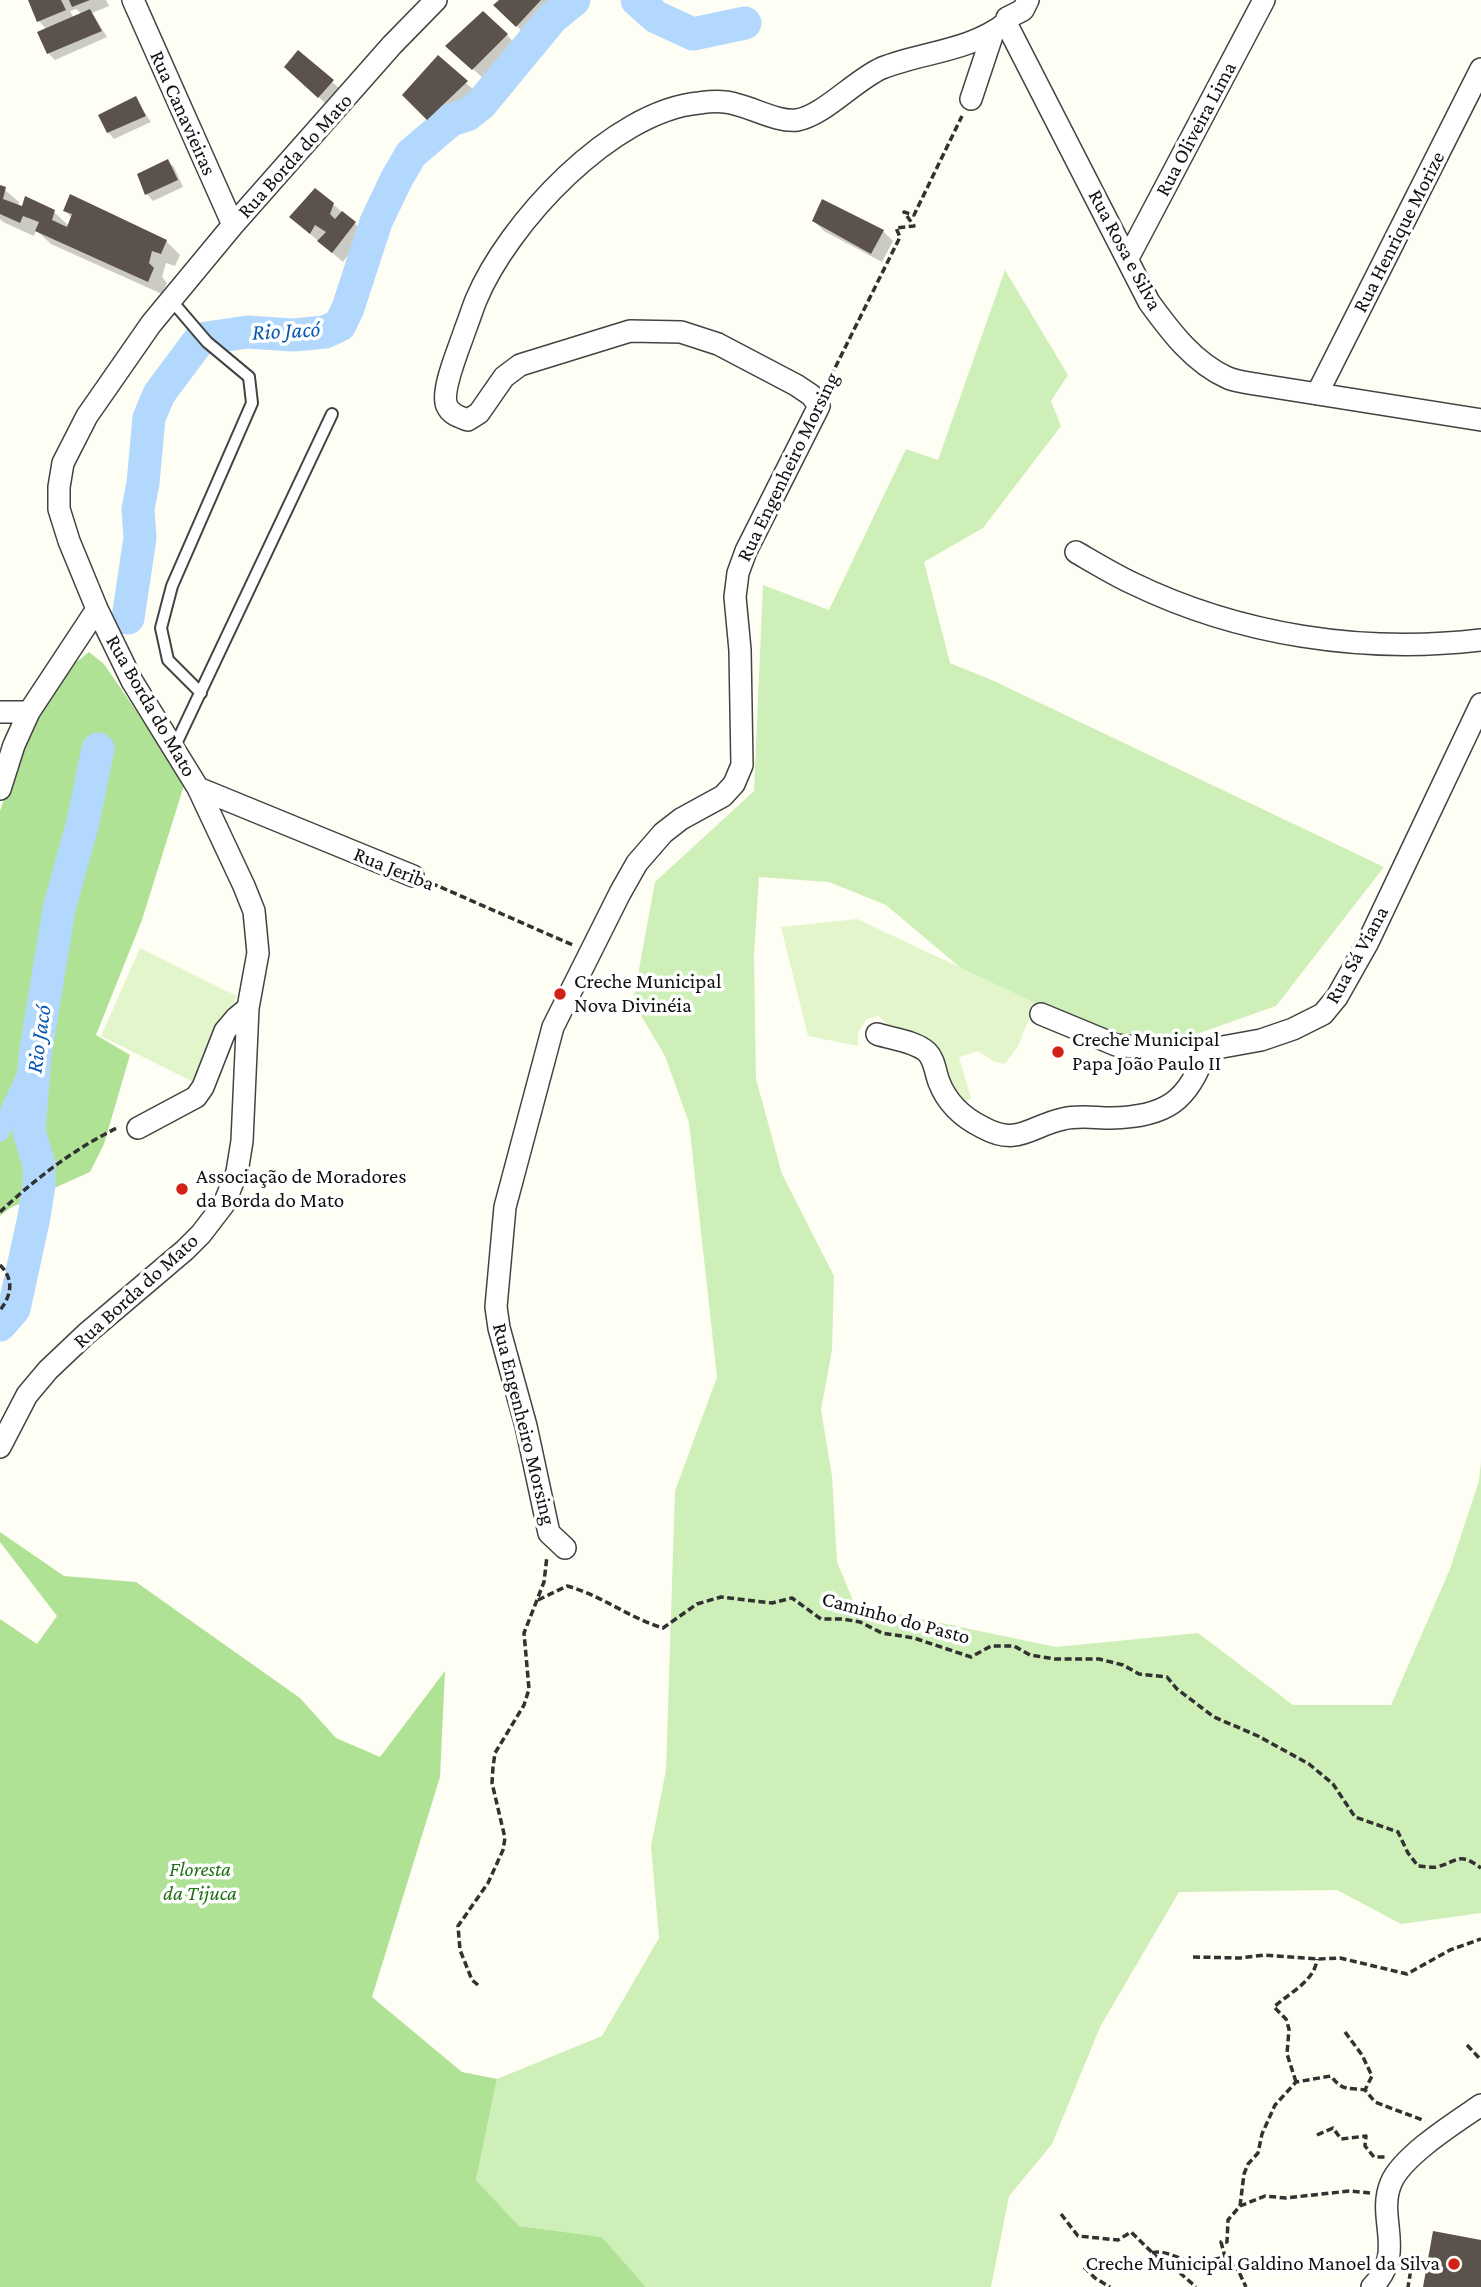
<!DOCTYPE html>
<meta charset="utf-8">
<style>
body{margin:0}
canvas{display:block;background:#fffef4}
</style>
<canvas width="1481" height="2287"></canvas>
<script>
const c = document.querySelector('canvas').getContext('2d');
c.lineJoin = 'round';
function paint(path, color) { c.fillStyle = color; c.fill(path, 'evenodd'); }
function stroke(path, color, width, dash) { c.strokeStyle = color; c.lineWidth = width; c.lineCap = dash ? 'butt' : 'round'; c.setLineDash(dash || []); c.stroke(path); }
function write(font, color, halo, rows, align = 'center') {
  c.font = font + ' "Crimson Pro",serif'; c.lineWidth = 7; c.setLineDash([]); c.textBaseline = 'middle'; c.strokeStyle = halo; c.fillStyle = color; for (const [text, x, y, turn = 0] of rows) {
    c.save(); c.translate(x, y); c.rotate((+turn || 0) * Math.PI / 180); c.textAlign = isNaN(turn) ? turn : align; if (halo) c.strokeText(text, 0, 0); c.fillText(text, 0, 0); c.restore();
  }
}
const green = new Path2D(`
 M1005 270 1068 375 1051 401 1061 426 983 528 924 562 950 663 994 681 1384 867 1276 1006 1166 1045 1099 1031 968 974 886 905 829 882 759 877 754 955 756 1079 782 1174 834 1276 832 1350 821 1410 832 1476 837 1562 855 1605 1056 1647 1198 1633 1293 1705H1391L1450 1569 1479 1481 1481 1462V1913L1401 1924 1337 1890 1179 1892 1100 2027 1052 2144 1009 2196 991 2287H646L602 2237 519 2226 476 2180 497 2079 602 2036 659 1938 651 1846 666 1770 675 1491 717 1377 689 1123 665 1056 633 1002 655 882 754 791 763 585 829 610 906 449 938 460Z`);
const forest = new Path2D(`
 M89 652 104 664 185 782 142 920 96 1035 130 1055 104 1144 90 1172 10 1208 0 1216V811L28 729 74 664Z
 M0 1532 64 1576 136 1582 300 1698 336 1738 380 1757 445 1671 440 1777 372 1997 462 2072 497 2079 476 2180 519 2226 602 2237 646 2287H0V1619L37 1644 57 1616 0 1542Z`);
const pitch = new Path2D(`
 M857 919 1036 1003 1018 1046 1005 1064 995 1062 978 1051 959 1057 971 1098 961 1106 904 1038 878 1016 867 1019 858 1032V1046L808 1036 781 927Z
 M140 948 237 996 197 1084 101 1036Z`);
const shadow = new Path2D(`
 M30 0H106L109 6 92 13 107 37 55 60 48 53 47 30 39 21ZM76 9 82 14 74 18 70 11Z
 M502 0H560L527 36 496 5Z
 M507 35 516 45 483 78 458 56Z
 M438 58 476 92 438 128 404 95Z
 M286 66 332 82 339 88 325 103Z
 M135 99 151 122 114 139 108 132Z
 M167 161 174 167 183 187 153 201 147 194Z
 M0 186 19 202 18 206 54 212 69 226 72 218 65 211 166 241 180 255 175 266 166 263 162 277 167 283 162 294 51 244 36 230 34 236 3 222 0 219Z
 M333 204 365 233 343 262 302 227Z
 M814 221 883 231 893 241 882 262 824 231Z`);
const canal = new Path2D(`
 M0 1132 35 1056`);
const river = new Path2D(`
 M637 0 656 17 693 34 745 23
 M128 618 140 538 138 509 143 483 149 418 159 394 200 339 247 332 293 335 325 332 340 325 348 308 376 222 396 180 411 154 451 120 467 115 481 104 552 18 574 0
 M0 1325 14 1309 34 1217 39 1185V1164L29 1132 35 1056 59 909 83 822 98 749`);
const building = new Path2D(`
 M28 0H61L66 10 37 22Z
 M69 0H90L72 7Z
 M499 0H541L516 27 493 5Z
 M90 9 102 31 47 54 37 32Z
 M483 11 508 34 472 70 445 46Z
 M298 50 334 80 318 98 284 67Z
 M438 55 468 81 427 120 402 95Z
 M136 96 146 116 107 133 98 115Z
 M168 159 178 180 145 195 137 174Z
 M0 185 6 187 3 199 22 206 25 196 55 210 52 220 67 227 72 214 63 211 70 194 167 240 161 254 152 251 149 263 154 268 148 282 35 231 39 222 23 216 20 223 0 214Z
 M315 188 334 203 330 214 335 219 342 211 356 222 332 253 317 241 326 232 315 225 310 234 289 217Z
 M822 199 884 230 871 254 812 221Z
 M1433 2231 1481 2240V2287H1423Z`);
const path = new Path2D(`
 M826 386 900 237 896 228 914 226 904 212 914 215 962 116
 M431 883 575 946
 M0 1212C35 1179 75 1148 119 1127
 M0 1265C14 1279 12 1295 0 1310
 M538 1600 567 1586C601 1595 629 1618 663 1628L697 1604 721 1597 772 1603 792 1598 821 1619H843L860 1622 882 1633 914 1638 971 1657 991 1646H1014L1030 1655 1055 1659H1099L1123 1665 1139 1674 1167 1677 1177 1689 1214 1717 1258 1736 1309 1764 1333 1784 1355 1817 1398 1832 1408 1853 1418 1866C1424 1866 1431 1868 1436 1867 1458 1862 1458 1851 1481 1868
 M1193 1957 1240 1958 1264 1955 1317 1959 1340 1958 1407 1974 1450 1950 1481 1939
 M478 1985 472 1980 460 1950 458 1926 488 1883 503 1850 505 1838 492 1783 493 1767 495 1753 524 1705 529 1689 524 1633 544 1582 547 1556
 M1345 2032 1362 2055 1372 2076 1365 2090 1375 2102 1425 2121
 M1467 2045 1481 2060
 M1296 2082 1287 2054 1289 2029 1286 2019 1274 2007C1289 1993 1315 1981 1317 1959
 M1317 2135 1333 2128 1341 2139 1366 2136 1365 2146 1374 2157H1385
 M1240 2206 1244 2174 1248 2164 1258 2153 1262 2134 1275 2105 1296 2082 1331 2076C1343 2092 1347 2087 1365 2090
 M1061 2214 1078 2236 1118 2240 1131 2232 1163 2263 1180 2273 1196 2287
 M1152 2253C1166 2249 1176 2259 1190 2261 1203 2263 1213 2259 1225 2257L1221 2242H1227L1228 2220 1240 2206 1265 2196 1286 2198 1349 2191 1370 2193
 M1226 2257 1239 2272 1246 2287
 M1408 2262 1411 2269 1408 2287
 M1084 2267 1095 2278 1110 2287`);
const service = new Path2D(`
 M171 300 207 342 249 377 252 403 172 586 161 628 168 660 201 693
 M174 748 332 414`);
const minor = new Path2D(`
 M133 0 233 225
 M1007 18 1023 10 1028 0
 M1006 23 1149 302C1170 331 1194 363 1228 378 1238 382 1250 383 1261 385L1481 420
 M971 99 993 33
 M1128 258 1264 0
 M1317 394 1481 69
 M1076 552C1095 563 1113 574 1132 583 1239 635 1363 654 1481 640
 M0 712H29
 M198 788 413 876
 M0 789 14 745 29 712 97 609
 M1041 1014 1116 1045 1189 1053 1261 1040 1293 1029 1323 1014 1337 997 1368 942 1481 704
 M877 1034C892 1039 915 1041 927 1052 935 1060 935 1072 939 1082 947 1103 962 1117 982 1127 1018 1147 1030 1126 1063 1119 1078 1115 1095 1118 1111 1118 1166 1117 1189 1101 1206 1050
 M138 1128 196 1097 203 1087 225 1031 236 1018 248 1008
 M0 1447 27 1395 48 1370 86 1334 185 1250 201 1234 224 1204 237 1172 242 1141 248 1008 258 953 254 911 244 886 198 788 132 681 97 609 69 541 59 509V487L63 463 87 416 151 324 233 225 392 45 436 0
 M565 1548 549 1533 526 1426 499 1328 496 1307 505 1207 553 1027 620 893 637 863 663 833 681 819 723 796 734 784 742 765 740 650 735 597 738 573 746 551 819 406 811 395 796 385 718 344 681 332 630 331 520 365 504 377 479 413 468 420C460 417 451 415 447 406 440 391 460 346 465 330 469 320 472 310 476 300 508 223 612 111 699 103 707 102 717 101 725 102 747 104 776 123 797 120 823 116 855 80 882 68 923 52 970 51 1006 23
 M1372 2287C1407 2252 1376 2219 1391 2183 1402 2156 1456 2122 1481 2105`);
const markers = [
 [560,994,7,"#d22117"],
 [1058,1052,7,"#d22117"],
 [182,1189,7,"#d22117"],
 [1454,2264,7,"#d22117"]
];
const streetNames = [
 ["Rua Canavieiras",183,113,66],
 ["Rua Oliveira Lima",1196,129,-62],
 ["Rua Borda do Mato",295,156,-48],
 ["Rua Henrique Morize",1399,232,-63],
 ["Rua Rosa e Silva",1125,250,62],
 ["Rua Engenheiro Morsing",788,467,-64],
 ["Rua Borda do Mato",151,706,60],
 ["Rua Jeriba",394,869,22],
 ["Rua Sá Viana",1357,955,-61],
 ["Rua Borda do Mato",136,1291,-42],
 ["Rua Engenheiro Morsing",524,1424,76],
 ["Caminho do Pasto",896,1618,15]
];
const poiNames = [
 ["Creche Municipal",574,982],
 ["Nova Divinéia",574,1006],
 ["Creche Municipal",1072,1040],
 ["Papa João Paulo II",1072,1064],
 ["Associação de Moradores",196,1177],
 ["da Borda do Mato",196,1201],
 ["Creche Municipal Galdino Manoel da Silva",1440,2264,"right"]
];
const parkNames = [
 ["Floresta",200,1870],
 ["da Tijuca",200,1894]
];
const waterNames = [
 ["Rio Jacó",286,331,-3],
 ["Rio Jacó",39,1039,-82]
];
paint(green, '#cfefb8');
paint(forest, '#b0e295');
paint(pitch, '#e2f5cb');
paint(shadow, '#0003');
stroke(canal, '#b2d9fd', 19);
stroke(river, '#b2d9fd', 33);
paint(building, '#5b534b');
stroke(service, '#434343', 14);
stroke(minor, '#434343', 24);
stroke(path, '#323232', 3.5, [7, 3.5]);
stroke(service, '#fff', 10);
stroke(minor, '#fff', 21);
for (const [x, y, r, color] of markers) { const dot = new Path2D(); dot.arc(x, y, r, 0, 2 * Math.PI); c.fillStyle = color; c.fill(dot); stroke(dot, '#fff', 2.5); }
write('21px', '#101010', '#fff', streetNames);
write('21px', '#101010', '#fff', poiNames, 'left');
write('italic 21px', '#217117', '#fff', parkNames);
write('italic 23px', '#0957b3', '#fff', waterNames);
</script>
